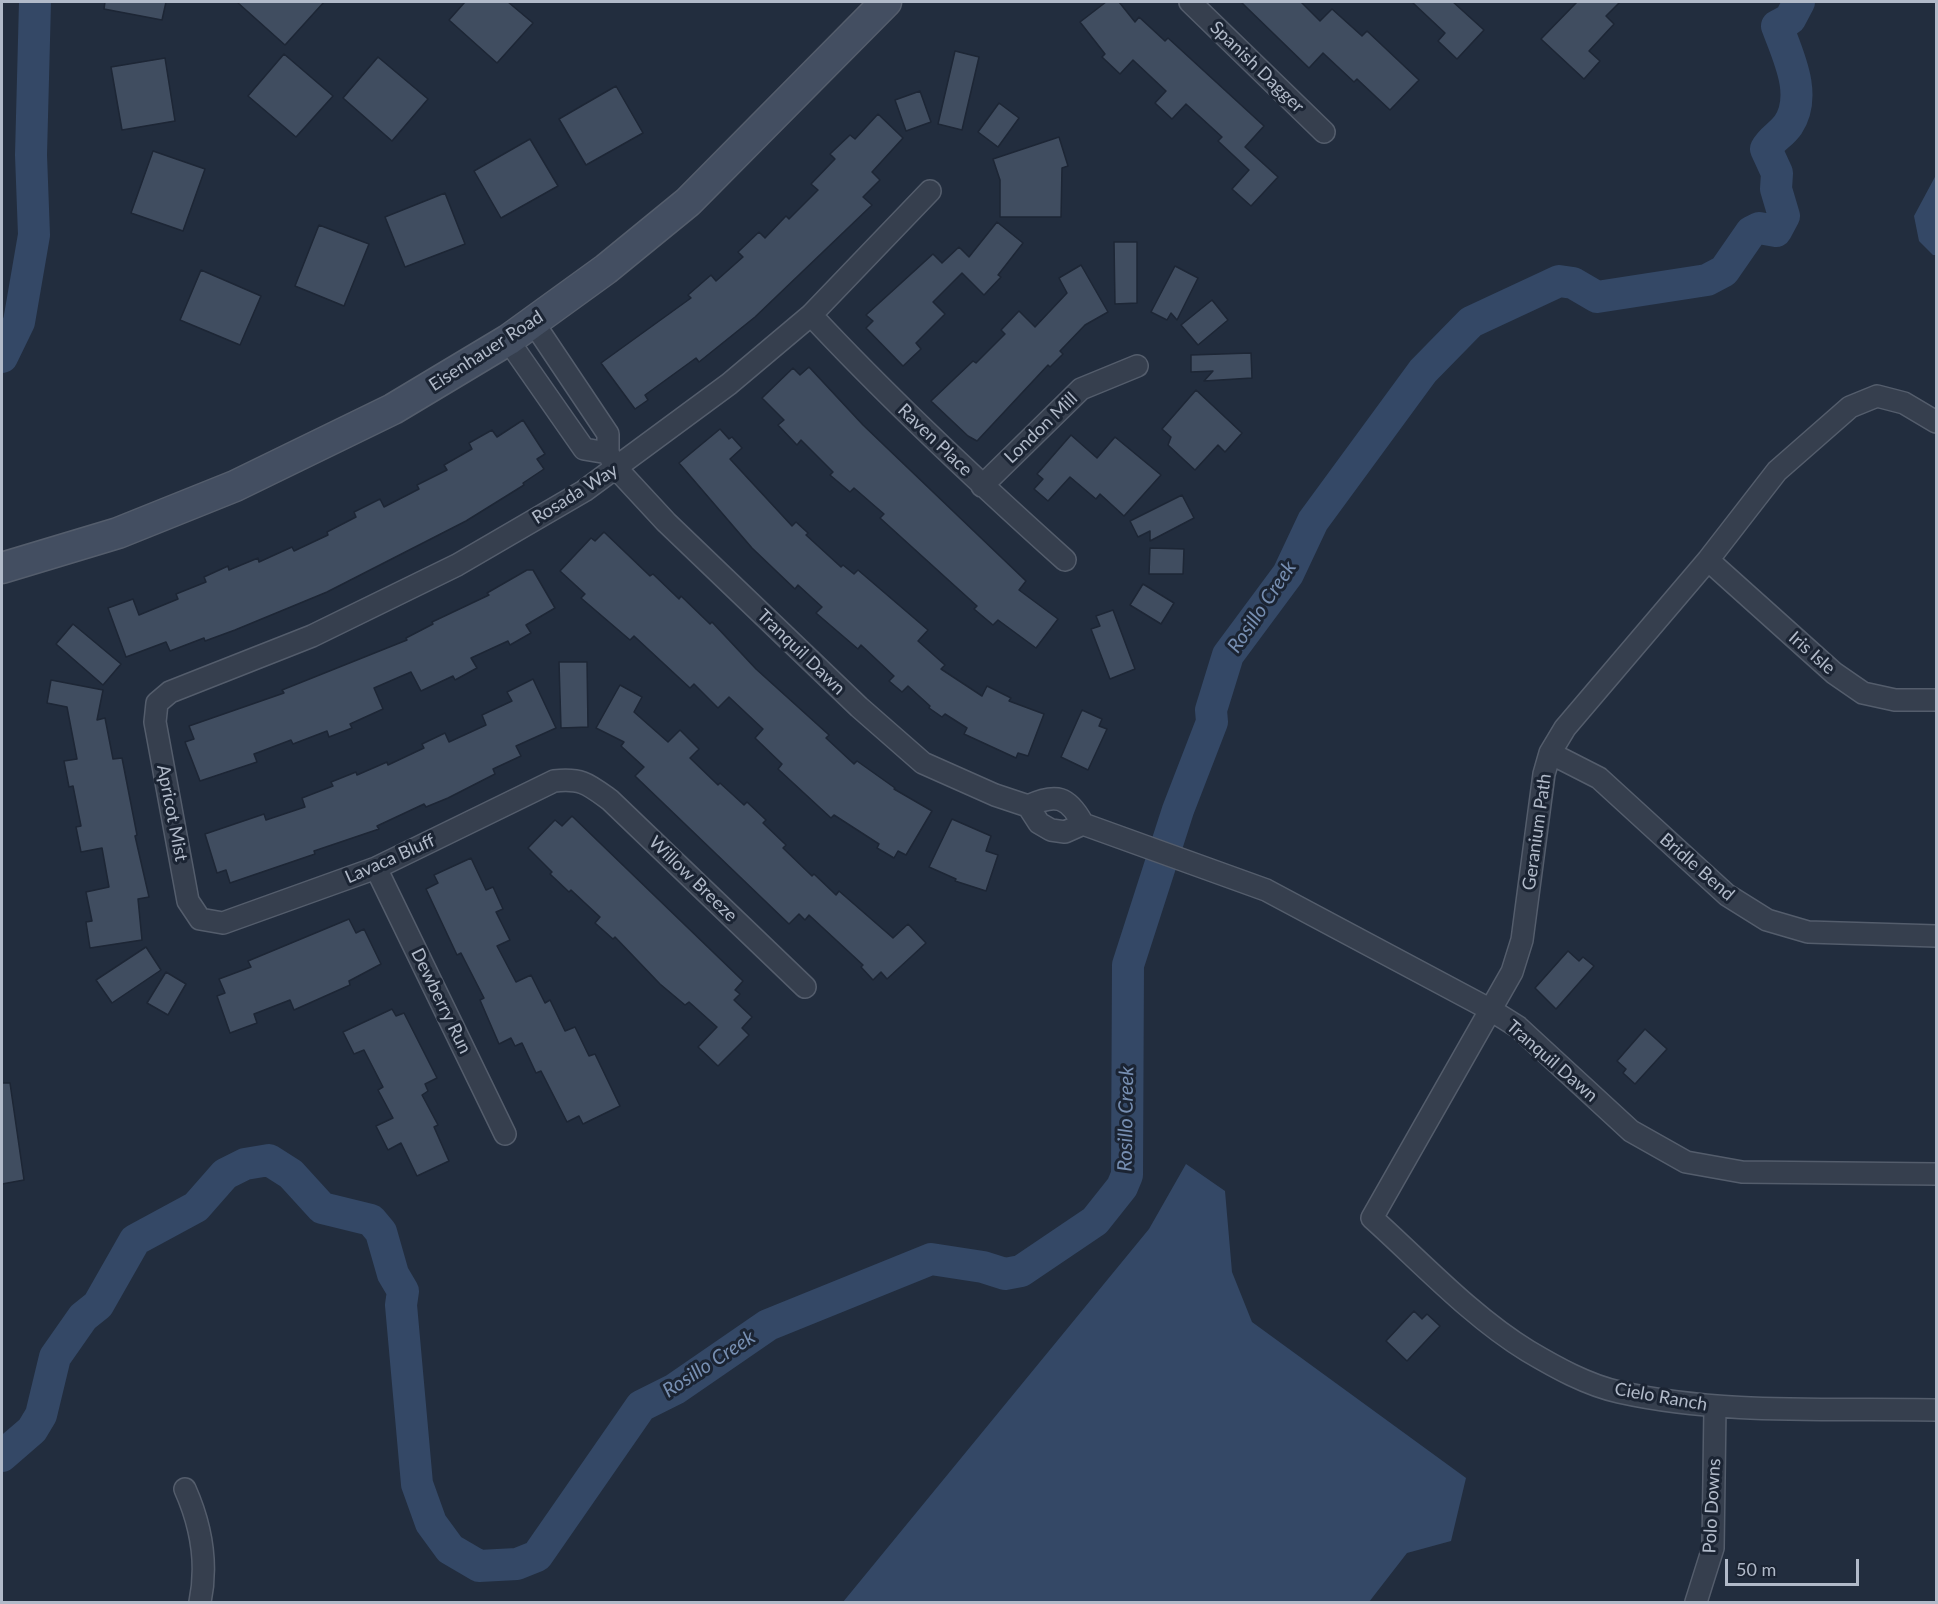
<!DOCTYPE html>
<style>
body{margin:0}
#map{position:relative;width:1938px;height:1604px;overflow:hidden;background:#222d3e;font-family:Lato,sans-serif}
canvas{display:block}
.frame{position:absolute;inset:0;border:3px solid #b1bac9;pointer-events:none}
.scale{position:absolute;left:1725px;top:1559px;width:134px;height:27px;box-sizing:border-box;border:3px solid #b1bac9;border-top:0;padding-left:8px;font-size:18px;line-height:21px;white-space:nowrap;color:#b1bac9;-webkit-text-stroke:4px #1b2433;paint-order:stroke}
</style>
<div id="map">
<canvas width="1938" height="1604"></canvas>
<div class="frame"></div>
<div class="scale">50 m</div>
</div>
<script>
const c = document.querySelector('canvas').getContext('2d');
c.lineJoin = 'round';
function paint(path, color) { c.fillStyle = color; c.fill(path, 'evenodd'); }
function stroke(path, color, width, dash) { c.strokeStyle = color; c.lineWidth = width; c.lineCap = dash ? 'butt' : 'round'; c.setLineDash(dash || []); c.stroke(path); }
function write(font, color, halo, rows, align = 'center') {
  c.font = font + ' Lato,sans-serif'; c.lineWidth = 6; c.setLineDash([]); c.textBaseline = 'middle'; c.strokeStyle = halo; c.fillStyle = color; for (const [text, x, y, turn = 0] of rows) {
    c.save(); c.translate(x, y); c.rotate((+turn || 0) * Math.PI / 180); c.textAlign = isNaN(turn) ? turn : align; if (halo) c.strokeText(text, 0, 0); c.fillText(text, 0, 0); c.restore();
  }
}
const water = new Path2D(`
 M1936 175V255H1933L1919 241 1914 216Z
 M1186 1164 1225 1191 1232 1272 1252 1322 1466 1478 1451 1541 1407 1553 1369 1602H843L1149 1229Z`);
const river = new Path2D(`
 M2 357 19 322 34 235 31 155 35 2
 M2 1456 32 1430 41 1415 55 1357 83 1317 98 1305 135 1240 196 1207 225 1174 245 1164 269 1160 291 1174 322 1208 371 1220 381 1232 393 1274 403 1291 401 1305 417 1484 431 1523 450 1549 479 1566 517 1564 537 1556 641 1406 675 1389 768 1325 931 1259 983 1267 1005 1274 1021 1271 1095 1221 1122 1187 1127 1175 1128 965 1178 810 1212 722 1211 710 1228 655 1288 574 1313 521 1423 371 1471 322 1559 281 1573 283 1597 297 1707 280 1724 271 1751 232 1759 228 1776 231 1784 216 1776 189 1777 173 1766 149C1771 139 1781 135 1788 125 1808 95 1788 56 1777 26L1790 19 1799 2`);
const building = new Path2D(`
 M105 2H166L162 20 104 9Z
 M237 2H324L285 45Z
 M465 2H508L533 23 497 63 449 20Z
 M1106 2H1119L1135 22 1139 17 1165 41 1168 38 1264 126 1245 147 1278 177 1251 206 1232 189 1249 170 1218 141 1222 137 1186 104 1172 119 1155 103 1166 91 1133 60 1120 74 1102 57 1105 54 1080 22Z
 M1241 2H1301L1320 21 1332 9 1362 36 1367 31 1419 80 1390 110 1357 79 1354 82 1323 53 1309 68Z
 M1412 2H1453L1484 30 1457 59 1438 41 1445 33Z
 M1577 2H1620L1606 16 1614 24 1589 51 1600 61 1584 79 1541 39Z
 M955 51 979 57 962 130 938 124Z
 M284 54 333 96 296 137 248 96Z
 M378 57 428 99 392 141 343 98Z
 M165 58 175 121 122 130 111 67Z
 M616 86 643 133 586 165 559 119Z
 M920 91 931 122 906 131 895 100Z
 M999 103 1019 118 998 147 978 132Z
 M878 114 903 138 872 172 880 180 863 197 872 205 755 317 699 362 696 358 645 395 648 400 635 409 601 363 691 298 688 295 711 275 716 281 743 257 738 252 759 232 765 238 786 216 789 219 818 190 811 184 835 159 830 154 850 135 855 139Z
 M1059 137 1068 166 1062 168 1061 217H1000V180L993 159Z
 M530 139 558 186 501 218 474 171Z
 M153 151 205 169 183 231 131 213Z
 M445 193 465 244 405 267 385 217Z
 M997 222 1023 243 998 275 1001 277 984 295 962 273 933 302 945 314 916 343 921 349 903 366 866 328 873 321 866 315 933 254 942 263 959 247 969 257Z
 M319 225 369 244 344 306 295 286Z
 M1114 242H1137V303L1115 304Z
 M1081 265 1108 312 1085 325 1060 351 1063 354 1050 367 1048 365 977 441 968 436 931 401 973 361 976 363 1005 334 1001 330 1019 311 1035 327 1067 293 1059 278Z
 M1175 266 1198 278 1177 320 1171 313 1167 320 1151 312Z
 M201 270 261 296 240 345 180 320Z
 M1212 300 1228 320 1198 345 1181 325Z
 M1251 353 1252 378 1204 381 1213 371 1191 372V355Z
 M809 367 863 425 1026 581 1019 590 1058 619 1036 648 998 620 993 625 974 609 977 606 880 518 884 514 854 488 850 492 830 475 833 472 801 440 797 445 778 425 784 420 762 398 793 368 800 375Z
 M1196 390 1242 433 1225 452 1218 445 1195 470 1168 445 1171 437 1162 429Z
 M523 420 545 454 537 459 544 469 523 483 524 485 466 521 327 592 235 630 205 641 204 638 170 651 166 642 126 657 108 608 133 599 139 615 178 599 176 594 206 582 204 577 228 566 229 570 258 558 259 562 292 547 294 551 328 535 327 532 356 517 354 512 380 499 384 507 419 489 417 485 447 470 444 465 472 449 469 443 492 430 497 437Z
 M720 429 729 439 732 437 742 448 730 459 792 526 796 522 808 533 806 535 841 567 843 565 854 574 858 570 928 630 918 641 945 665 941 669 982 696 987 686 1011 698 1009 701 1044 714 1028 756 1018 753 1016 758 964 734 967 728 945 714 942 717 929 708 930 706 908 686 902 692 889 681 894 676 861 645 858 649 816 613 822 607 798 585 795 589 752 548 679 463Z
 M1071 435 1097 458 1115 437 1161 475 1124 516 1100 494 1096 499 1070 477 1048 501 1034 489 1043 479 1037 474Z
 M1182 495 1194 518 1150 541V531L1138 537 1130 521Z
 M604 532 650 576 653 574 679 599 681 596 710 624 712 622 756 669 829 735 826 738 854 764 857 761 895 788 894 789 932 811 906 855 898 851 894 858 877 848 879 844 834 815 831 818 778 769 782 764 755 738 763 729 729 697 718 708 694 684 690 688 634 636 630 640 581 598 585 594 560 571 591 538 595 541Z
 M1150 548 1184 549 1183 574H1149Z
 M527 570H533L555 608 526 625 531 633 510 645 508 641 471 658 477 668 455 680 453 676 421 691 411 672 374 688 383 709 350 724 352 728 329 737 327 731 293 744 291 740 254 754 257 762 200 781 185 742 194 739 189 726 284 693 282 690 407 640 406 638 433 624 432 622 489 595 487 593Z
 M1143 584 1174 603 1161 624 1130 605Z
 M1113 610 1135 669 1110 679 1091 629 1100 626 1096 616Z
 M73 624 121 664 103 685 56 644Z
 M559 662H587L588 727 561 728Z
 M533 679 556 728 516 746 521 756 493 769 495 774 448 798 426 807 424 804 377 826 379 829 314 851 315 854 230 883 226 870 217 873 205 834 264 814 266 820 305 807 302 798 333 786 331 782 356 772 357 775 387 762 388 765 424 748 422 744 445 733 449 742 486 725 482 715 512 701 507 692Z
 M51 680 103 690 97 720 105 718 113 759 122 758 137 835 135 836 149 897 138 899 142 940 90 948 86 922 92 921 86 892 109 887 102 848 81 852 76 827 81 826 73 786 69 787 64 761 77 759 67 707 47 703Z
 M620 685 642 697 634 712 668 742 680 730 699 749 690 758 718 785 720 783 744 805 747 802 766 820 763 823 786 845 783 848 812 876 814 874 836 895 839 891 893 938 908 924 926 943 887 979 881 972 873 980 861 967 863 965 809 915 805 920 799 914 789 924 635 776 644 767 621 746 624 742 596 728Z
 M1082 710 1102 719 1099 726 1107 729 1088 770 1061 757Z
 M572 816 743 981 735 990 740 994 734 1000 752 1017 742 1028 749 1035 718 1066 698 1047 717 1027 689 1002 685 1005 660 984 615 937 613 939 595 923 600 917 571 890 569 892 550 874 552 872 528 848 555 820 562 826Z
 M952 819 991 836 986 851 998 855 986 891 955 881 956 879 929 867Z
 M471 858 486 890 493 887 503 909 496 912 510 940 497 946 516 982 531 975 545 1003 550 1000 565 1031 575 1027 589 1056 595 1054 620 1106 583 1124 579 1116 567 1122 541 1071 536 1073 522 1043 515 1046 511 1038 499 1044 480 1000 484 998 461 953 457 955 426 889 438 883 434 875Z
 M349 919 356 933 364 929 381 964 349 981 350 985 294 1010 290 1000 254 1014 257 1023 230 1033 217 996 225 993 219 979 251 967 248 961Z
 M146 947 161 970 112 1003 96 980Z
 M1568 951 1579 961 1583 957 1594 966 1556 1009 1535 988Z
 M166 972 186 984 168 1015 147 1003Z
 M392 1009 396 1016 404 1013 437 1078 425 1084 428 1091 422 1095 438 1125 434 1127 449 1161 417 1176 401 1143 388 1150 376 1126 393 1118 378 1090 383 1087 364 1050 354 1054 343 1032Z
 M1645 1029 1667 1049 1635 1084 1623 1073 1626 1069 1617 1061Z
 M2 1083H10L24 1180 2 1184Z
 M1414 1311 1422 1319 1427 1314 1440 1326 1407 1361 1386 1341Z`);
const minor = new Path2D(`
 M1190 2 1324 132
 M811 315C891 401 977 481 1065 560
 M533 322 608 434V453L616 468 666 522 859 707 923 763 995 795 1028 806 1039 823 1051 830 1065 832 1083 824
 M508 340 584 449 608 453
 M1936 422 1904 403 1877 396 1850 407 1777 471 1708 560 1565 728 1550 753 1544 774 1522 940 1512 972 1372 1218C1420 1261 1472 1317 1528 1351 1555 1367 1587 1385 1619 1392 1722 1415 1831 1408 1936 1410
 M982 486 1081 389 1137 366
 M1708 560 1834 673 1863 693 1895 700H1936
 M1550 753 1599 778 1727 895 1767 920 1808 932 1936 936
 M1028 806C1056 793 1068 796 1083 824L1266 890 1491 1010 1518 1027 1631 1131 1686 1162 1742 1172 1936 1174
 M376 868 505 1134
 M805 987 610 800C588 784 582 778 554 781L376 868 223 923 200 919 188 901 155 722 157 703 170 692 312 636 457 565 584 491 729 384 811 315 930 191
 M185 1489C201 1525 208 1563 200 1602
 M1696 1602 1713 1548 1715 1407`);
const secondary = new Path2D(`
 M2 568 118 533 235 486 393 409 508 340 606 269 688 202 886 2`);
const streetNames = [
 ["Spanish Dagger",1257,67,44],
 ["Eisenhauer Road",486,351,-33],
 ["London Mill",1041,428,-44],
 ["Raven Place",935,440,44],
 ["Rosada Way",575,494,-32],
 ["Tranquil Dawn",801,652,44],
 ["Iris Isle",1812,653,41],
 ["Apricot Mist",172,813,79],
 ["Geranium Path",1537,832,-82],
 ["Lavaca Bluff",390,859,-24],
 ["Bridle Bend",1697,867,41],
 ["Willow Breeze",693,879,44],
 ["Dewberry Run",441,1001,64],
 ["Tranquil Dawn",1552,1061,41],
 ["Cielo Ranch",1661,1397,10],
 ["Polo Downs",1712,1506,-87]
];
const waterNames = [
 ["Rosillo Creek",1262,607,-56],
 ["Rosillo Creek",1126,1119,-89],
 ["Rosillo Creek",709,1364,-33]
];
paint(water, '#344866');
stroke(river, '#344866', 32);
paint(building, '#404d60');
stroke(building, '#1d2635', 1.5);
stroke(minor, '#545d6c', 24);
stroke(secondary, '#545d6c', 33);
stroke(minor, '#363f4e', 21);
stroke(secondary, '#434e61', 30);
write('18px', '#b1bac9', '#1b2433', streetNames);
write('italic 20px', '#778fb2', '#1b2433', waterNames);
</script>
